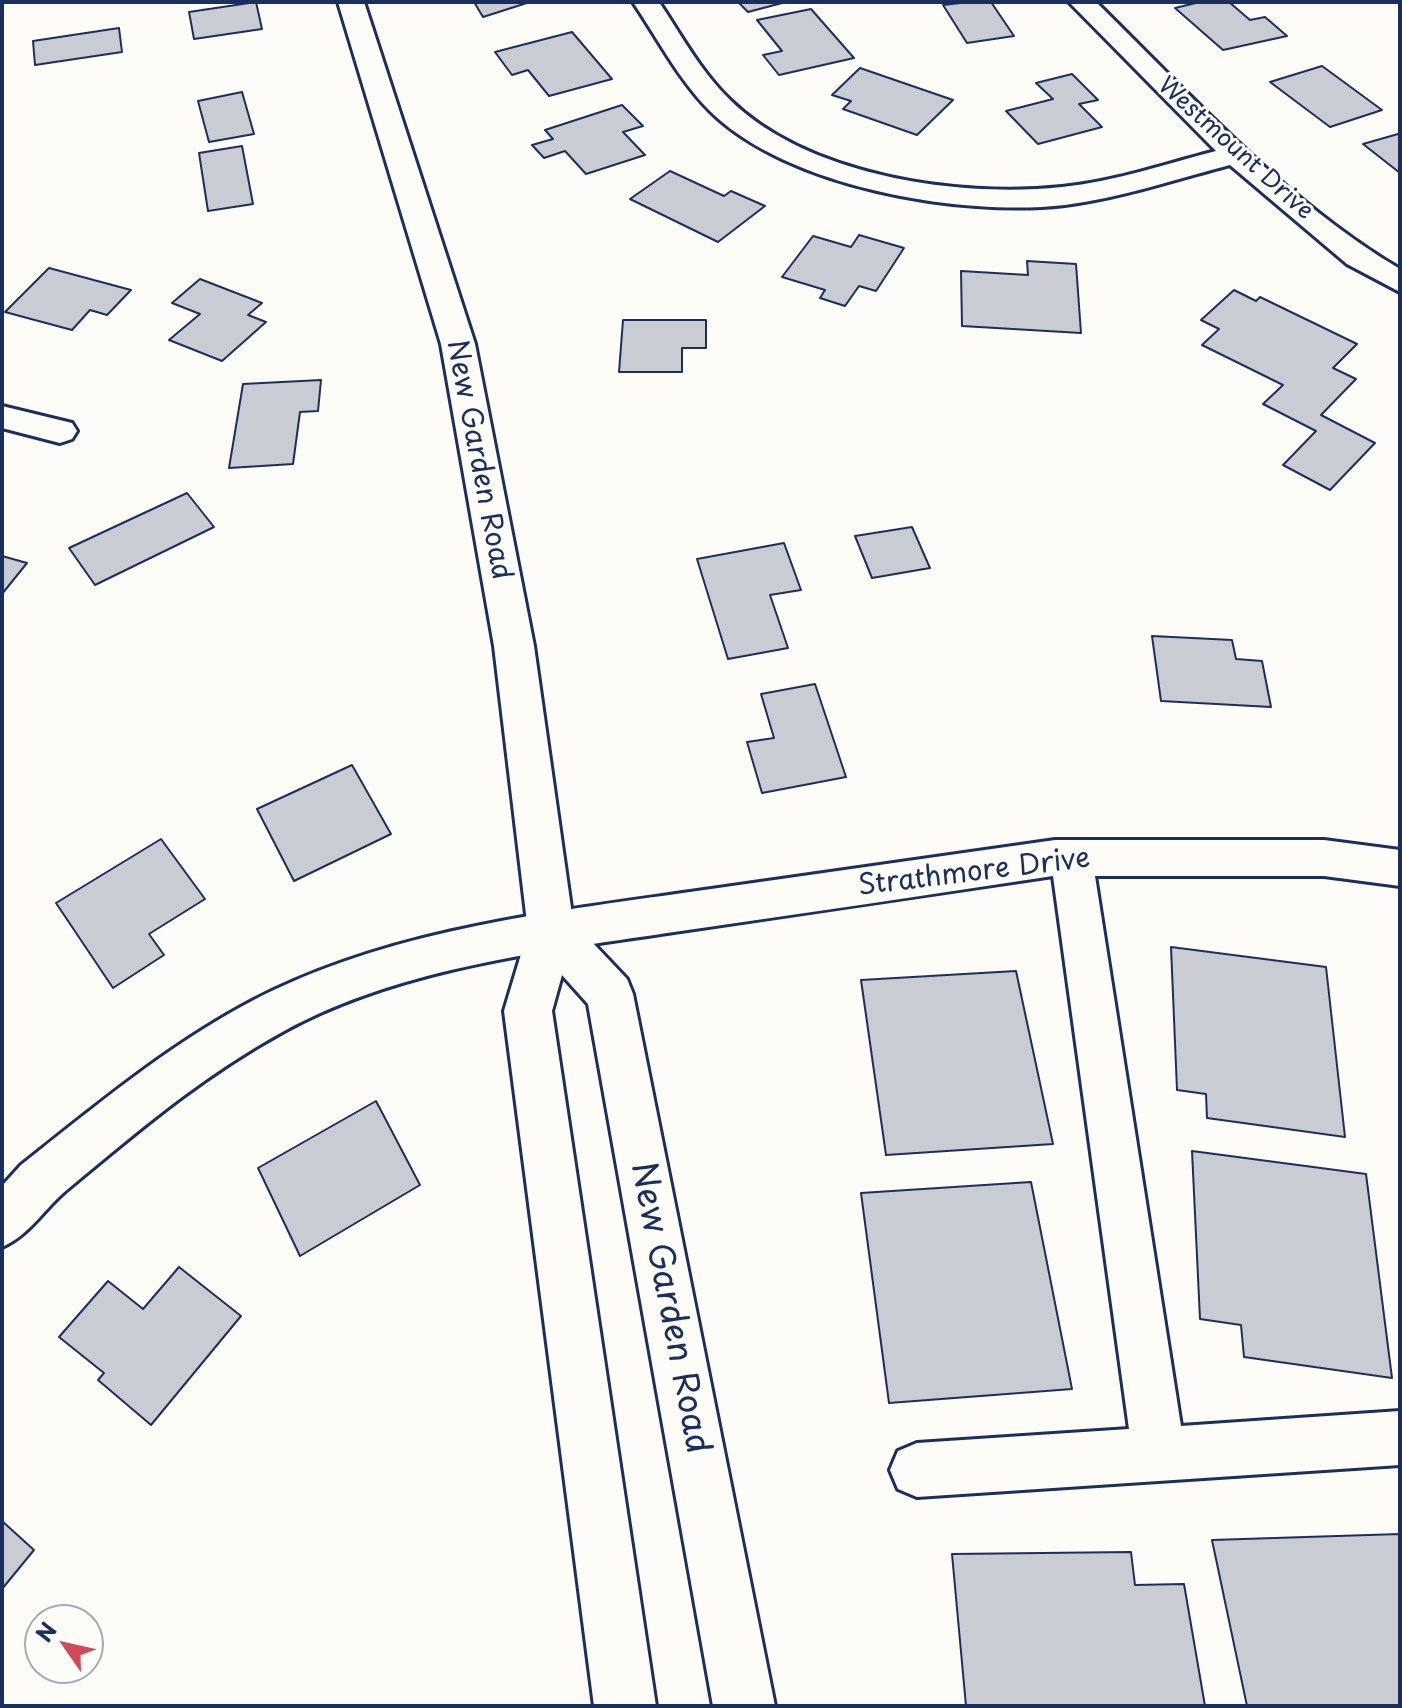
<!DOCTYPE html>
<style>
body{margin:0}
#map{position:relative;width:1402px;height:1708px;overflow:hidden;background:#fdfcf7;font-family:"Playpen Sans",sans-serif}
canvas{display:block}
.frame{position:absolute;inset:0;border:4px solid #1b2f5e;pointer-events:none}
.north{position:absolute;left:24px;top:1604px;width:80px;height:80px;box-sizing:border-box;background:#fdfcf7;border:2px solid #a3aaba;border-radius:50%;rotate:304deg;font-size:22px;font-weight:700;line-height:32px;text-align:center;color:#1b2f5e}
.north::after{content:'';display:block;margin:auto;width:28px;height:36px;background:#d1495b;clip-path:polygon(50% 0,100% 100%,50% 72%,0 100%)}
</style>
<div id="map">
<canvas width="1402" height="1708"></canvas>
<div class="frame"></div>
<div class="north">N</div>
</div>
<script>
const c = document.querySelector('canvas').getContext('2d');
c.lineJoin = 'round';
function paint(path, color) { c.fillStyle = color; c.fill(path, 'evenodd'); }
function stroke(path, color, width, dash) { c.strokeStyle = color; c.lineWidth = width; c.lineCap = dash ? 'butt' : 'round'; c.setLineDash(dash || []); c.stroke(path); }
function write(font, color, halo, rows, align = 'center') {
  c.font = font + ' "Playpen Sans",sans-serif'; c.lineWidth = 6; c.setLineDash([]); c.textBaseline = 'middle'; c.strokeStyle = halo; c.fillStyle = color; for (const [text, x, y, turn = 0] of rows) {
    c.save(); c.translate(x, y); c.rotate((+turn || 0) * Math.PI / 180); c.textAlign = isNaN(turn) ? turn : align; if (halo) c.strokeText(text, 0, 0); c.fillText(text, 0, 0); c.restore();
  }
}
const building = new Path2D(`
 M256 2 262 29 194 39 189 12Z
 M474 2H530L483 17Z
 M738 2H786L748 12Z
 M969 2H991L1014 36 967 43 943 5Z
 M1200 2H1229L1250 20 1265 17 1287 36 1223 50 1175 8Z
 M811 9 854 58 779 75 763 55 782 51 757 20Z
 M119 28 122 52 35 65 33 41Z
 M572 32 612 79 549 96 528 70 512 75 495 52Z
 M1322 66 1382 110 1330 127 1270 82Z
 M860 68 953 100 917 135 843 109 851 101 832 95Z
 M1072 74 1098 100 1079 104 1102 127 1038 144 1006 111 1053 99 1036 83Z
 M242 92 254 134 209 142 198 101Z
 M622 105 643 126 623 132 645 155 586 174 565 151 544 158 532 145 553 139 545 130Z
 M1398 134 1400 136V173L1363 144Z
 M242 146 253 204 208 211 199 153Z
 M670 171 724 196 731 191 765 206 718 242 630 199Z
 M859 235 904 248 876 291 859 286 845 306 820 298 825 290 782 277 813 236 851 247Z
 M1027 261 1076 264 1081 333 962 326 961 271 1028 275Z
 M49 268 131 290 107 315 90 310 72 330 5 312Z
 M200 279 262 303 248 315 266 322 222 361 169 340 200 314 172 303Z
 M1234 290 1256 301 1260 297 1357 344 1333 368 1356 379 1321 415 1375 443 1330 490 1283 465 1316 431 1263 404 1283 385 1202 345 1219 329 1201 320Z
 M623 320H706V348H682V372H619Z
 M321 380 318 411 300 412 293 464 229 468 243 384Z
 M187 493 214 527 95 585 69 548Z
 M912 527 930 568 872 578 855 536Z
 M784 543 801 590 770 595 788 648 728 659 697 559Z
 M2 556 27 563 2 594Z
 M1152 636 1232 640 1236 659 1262 661 1271 707 1161 701Z
 M815 684 846 777 762 793 747 742 774 738 761 694Z
 M352 765 391 834 294 881 257 809Z
 M161 839 205 899 149 934 164 955 113 988 56 903Z
 M1171 947 1326 967 1345 1137 1207 1118 1206 1094 1177 1090Z
 M1016 971 1053 1144 886 1155 861 980Z
 M376 1101 420 1185 300 1256 258 1168Z
 M1192 1151 1366 1174 1392 1378 1244 1357 1241 1325 1200 1319Z
 M1031 1182 1072 1389 889 1403 861 1193Z
 M179 1267 241 1316 151 1425 98 1380 104 1373 59 1337 108 1281 143 1309Z
 M2 1521 34 1550 2 1589Z
 M1400 1534V1706H1247L1212 1540Z
 M1131 1552 1135 1585 1184 1584 1205 1706H966L952 1554Z`);
const minor = new Path2D(`
 M633 2H659C681 35 701 72 730 100 808 176 958 198 1062 187 1114 182 1165 164 1216 151L1069 2H1096C1190 94 1286 202 1400 269V292L1347 264 1230 165C1175 179 1121 198 1065 205 961 217 786 187 710 111 679 80 658 39 633 2Z
 M2 406 72 423 77 431 72 439 60 443 2 428Z
 M1055 840H1324L1400 850V886L1324 876H1095L1181 1426 1400 1411V1465L917 1497 898 1489 890 1470 898 1451 917 1443 1129 1429 1053 876C929 895 805 913 681 931 549 951 403 966 284 1031 202 1076 140 1129 69 1188 45 1207 30 1235 2 1247V1186L21 1165C96 1106 167 1046 252 1001 386 931 542 913 690 892 812 875 933 857 1055 840Z`);
const secondary = new Path2D(`
 M338 2H364L475 344 534 646 573 922 627 979 633 994 775 1706H713L588 1004 562 975 552 1011 656 1706H594L504 1011 528 931 494 646 441 344Z`);
const farStreetnames = [
 ["Westmount Drive",1235,149,42]
];
const streetNames = [
 ["New Garden Road",478,460,79],
 ["Strathmore Drive",974,873,-7]
];
const nearStreetnames = [
 ["New Garden Road",669,1308,79]
];
paint(building, '#c9ccd3');
stroke(building, '#1b2f5e', 2);
stroke(minor, '#1b2f5e', 6);
stroke(secondary, '#1b2f5e', 6);
paint(minor, '#fdfcf7');
paint(secondary, '#fdfcf7');
write('24px', '#1b2f5e', '#fdfcf7', farStreetnames);
write('28px', '#1b2f5e', '#fdfcf7', streetNames);
write('34px', '#1b2f5e', '#fdfcf7', nearStreetnames);
</script>
